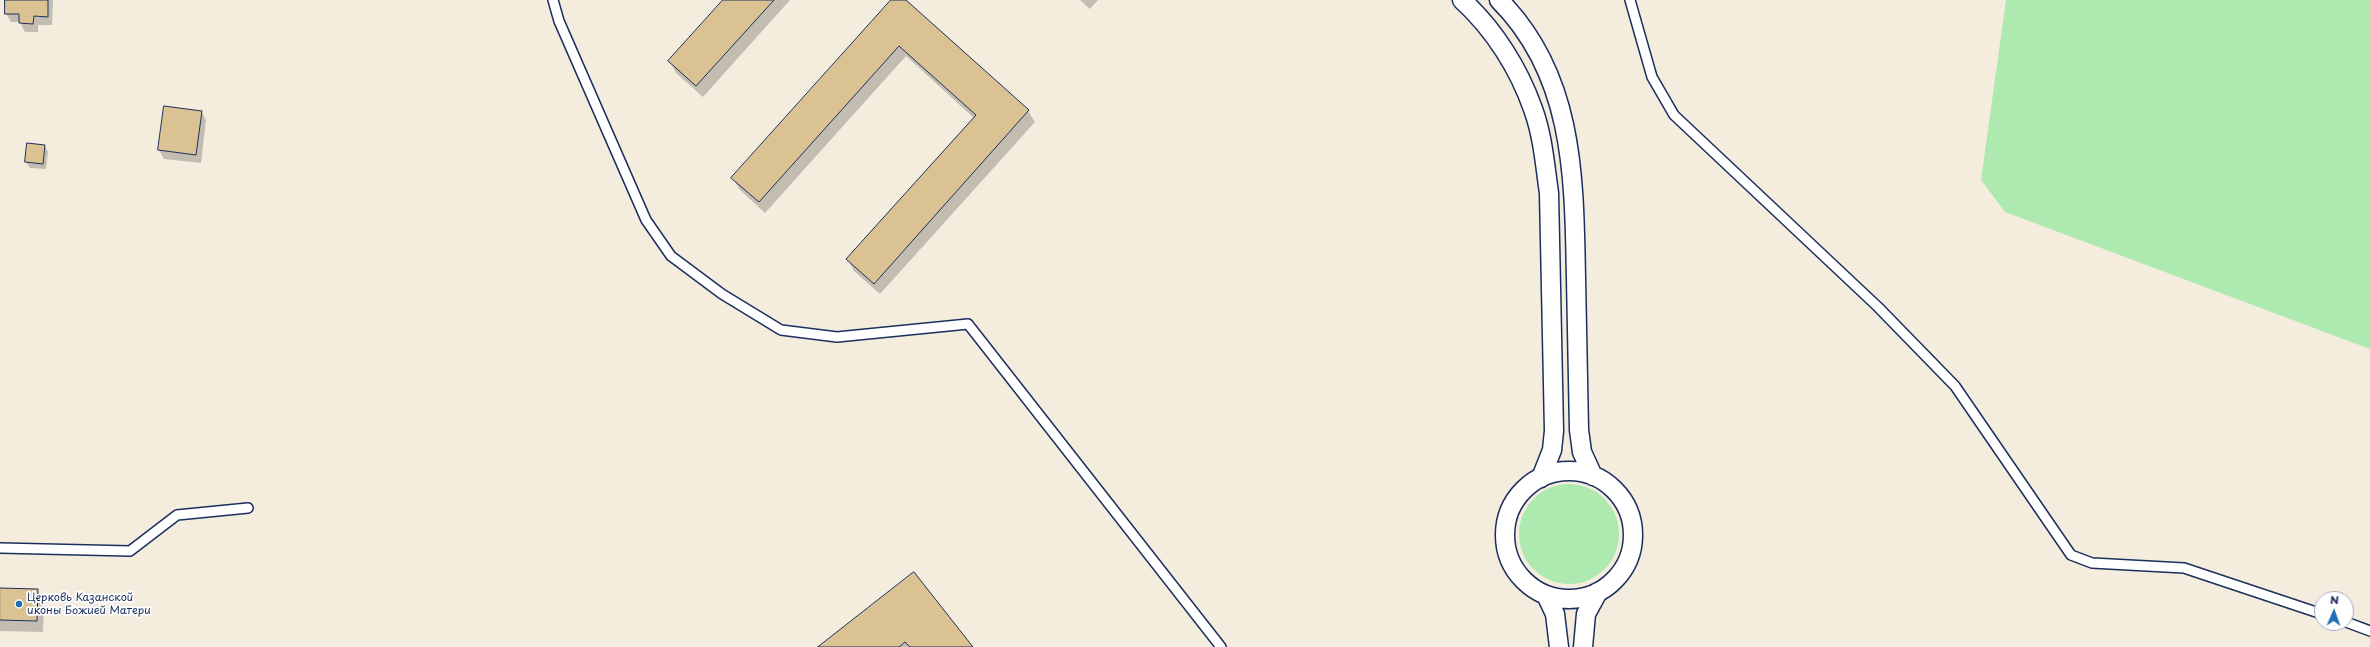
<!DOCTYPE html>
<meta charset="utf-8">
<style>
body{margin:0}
#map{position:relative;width:2370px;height:647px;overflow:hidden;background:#f4edde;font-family:"Playpen Sans",sans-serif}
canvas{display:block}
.north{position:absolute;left:2314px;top:591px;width:40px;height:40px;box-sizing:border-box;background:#fff;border:1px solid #a4acbf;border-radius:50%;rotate:2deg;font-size:11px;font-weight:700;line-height:16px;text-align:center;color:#1b2f5e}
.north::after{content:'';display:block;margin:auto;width:14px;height:18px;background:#1f6fb2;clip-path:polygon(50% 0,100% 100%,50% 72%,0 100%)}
</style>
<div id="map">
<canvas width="2370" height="647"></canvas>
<div class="north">N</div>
</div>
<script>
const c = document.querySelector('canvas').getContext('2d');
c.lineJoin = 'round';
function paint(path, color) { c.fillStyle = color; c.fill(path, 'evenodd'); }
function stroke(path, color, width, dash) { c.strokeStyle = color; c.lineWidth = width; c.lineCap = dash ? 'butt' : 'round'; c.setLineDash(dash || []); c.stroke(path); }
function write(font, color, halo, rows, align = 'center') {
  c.font = font + ' "Playpen Sans",sans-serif'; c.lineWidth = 3.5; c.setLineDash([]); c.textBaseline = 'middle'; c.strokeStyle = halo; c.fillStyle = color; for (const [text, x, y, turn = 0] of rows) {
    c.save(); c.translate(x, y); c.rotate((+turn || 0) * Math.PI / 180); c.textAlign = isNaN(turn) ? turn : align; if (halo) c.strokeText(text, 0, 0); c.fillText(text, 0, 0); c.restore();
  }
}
const green = new Path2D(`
 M2006 0H2370V349L2005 212 1981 180Z
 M1519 534a50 50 0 1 1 100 0a50 50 0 1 1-100 0Z`);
const shadow = new Path2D(`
 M6 0H53L52 25H38V32H25L20 22H11L6 13Z
 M725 0H790L703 97 676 73 670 61Z
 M892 0H904L1028 111 1035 122 880 294 854 271 848 260 974 118 906 56 765 213 739 189 733 178Z
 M1080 0H1098L1090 9Z
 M165 107 201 111 206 120 201 163 164 159 159 150Z
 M45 146 48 152 46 169 30 168 26 162Z
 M914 573 972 647H819Z
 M0 589 37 590 44 601 43 632 0 631Z`);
const building = new Path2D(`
 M5 0H48V17L34 16 33 24 19 23V14H5Z
 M723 0H774L696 86 668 61Z
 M891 0H906L1029 110 874 284 846 259 976 115 899 46 759 202 731 178Z
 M164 106 202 111 196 155 158 150Z
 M27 143 45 145 43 164 25 162Z
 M914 572 973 647H910L905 642 899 647H818Z
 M0 588 38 589 37 621 0 620Z`);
const lane = new Path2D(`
 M553 0 559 21 646 220 671 256 722 294 781 330 837 337 968 324 1221 647
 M1630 0 1652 77 1674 115 1878 307 1955 386 2071 555 2092 563 2184 568 2322 614
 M0 548 130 551 177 515 248 508
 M2346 622 2370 631`);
const street = new Path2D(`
 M1462 0C1494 29 1519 69 1533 109 1543 136 1545 166 1549 193L1554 431 1552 450 1541 478
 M1499 0C1575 76 1574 179 1576 279 1577 329 1578 380 1579 430L1582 452 1593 476
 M1505 535a64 64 0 1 1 128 0a64 64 0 1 1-128 0Z
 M1546 595 1555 614 1559 647
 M1583 647 1586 614 1598 592`);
const markers = [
 [19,604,4,"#1f6fb2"]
];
const poiNames = [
 ["Церковь Казанской",27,598],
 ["иконы Божией Матери",27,611]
];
paint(green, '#aeeaaf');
paint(shadow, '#0003');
paint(building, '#dbc292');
stroke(building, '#1b2f5e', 1);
stroke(lane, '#1b2f5e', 12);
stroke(street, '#1b2f5e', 21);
stroke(lane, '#fff', 9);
stroke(street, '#fff', 18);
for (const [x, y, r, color] of markers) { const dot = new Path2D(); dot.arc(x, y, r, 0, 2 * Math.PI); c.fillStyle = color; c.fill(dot); stroke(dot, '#fff', 1.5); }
write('11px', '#1b2f5e', '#fff', poiNames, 'left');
</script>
